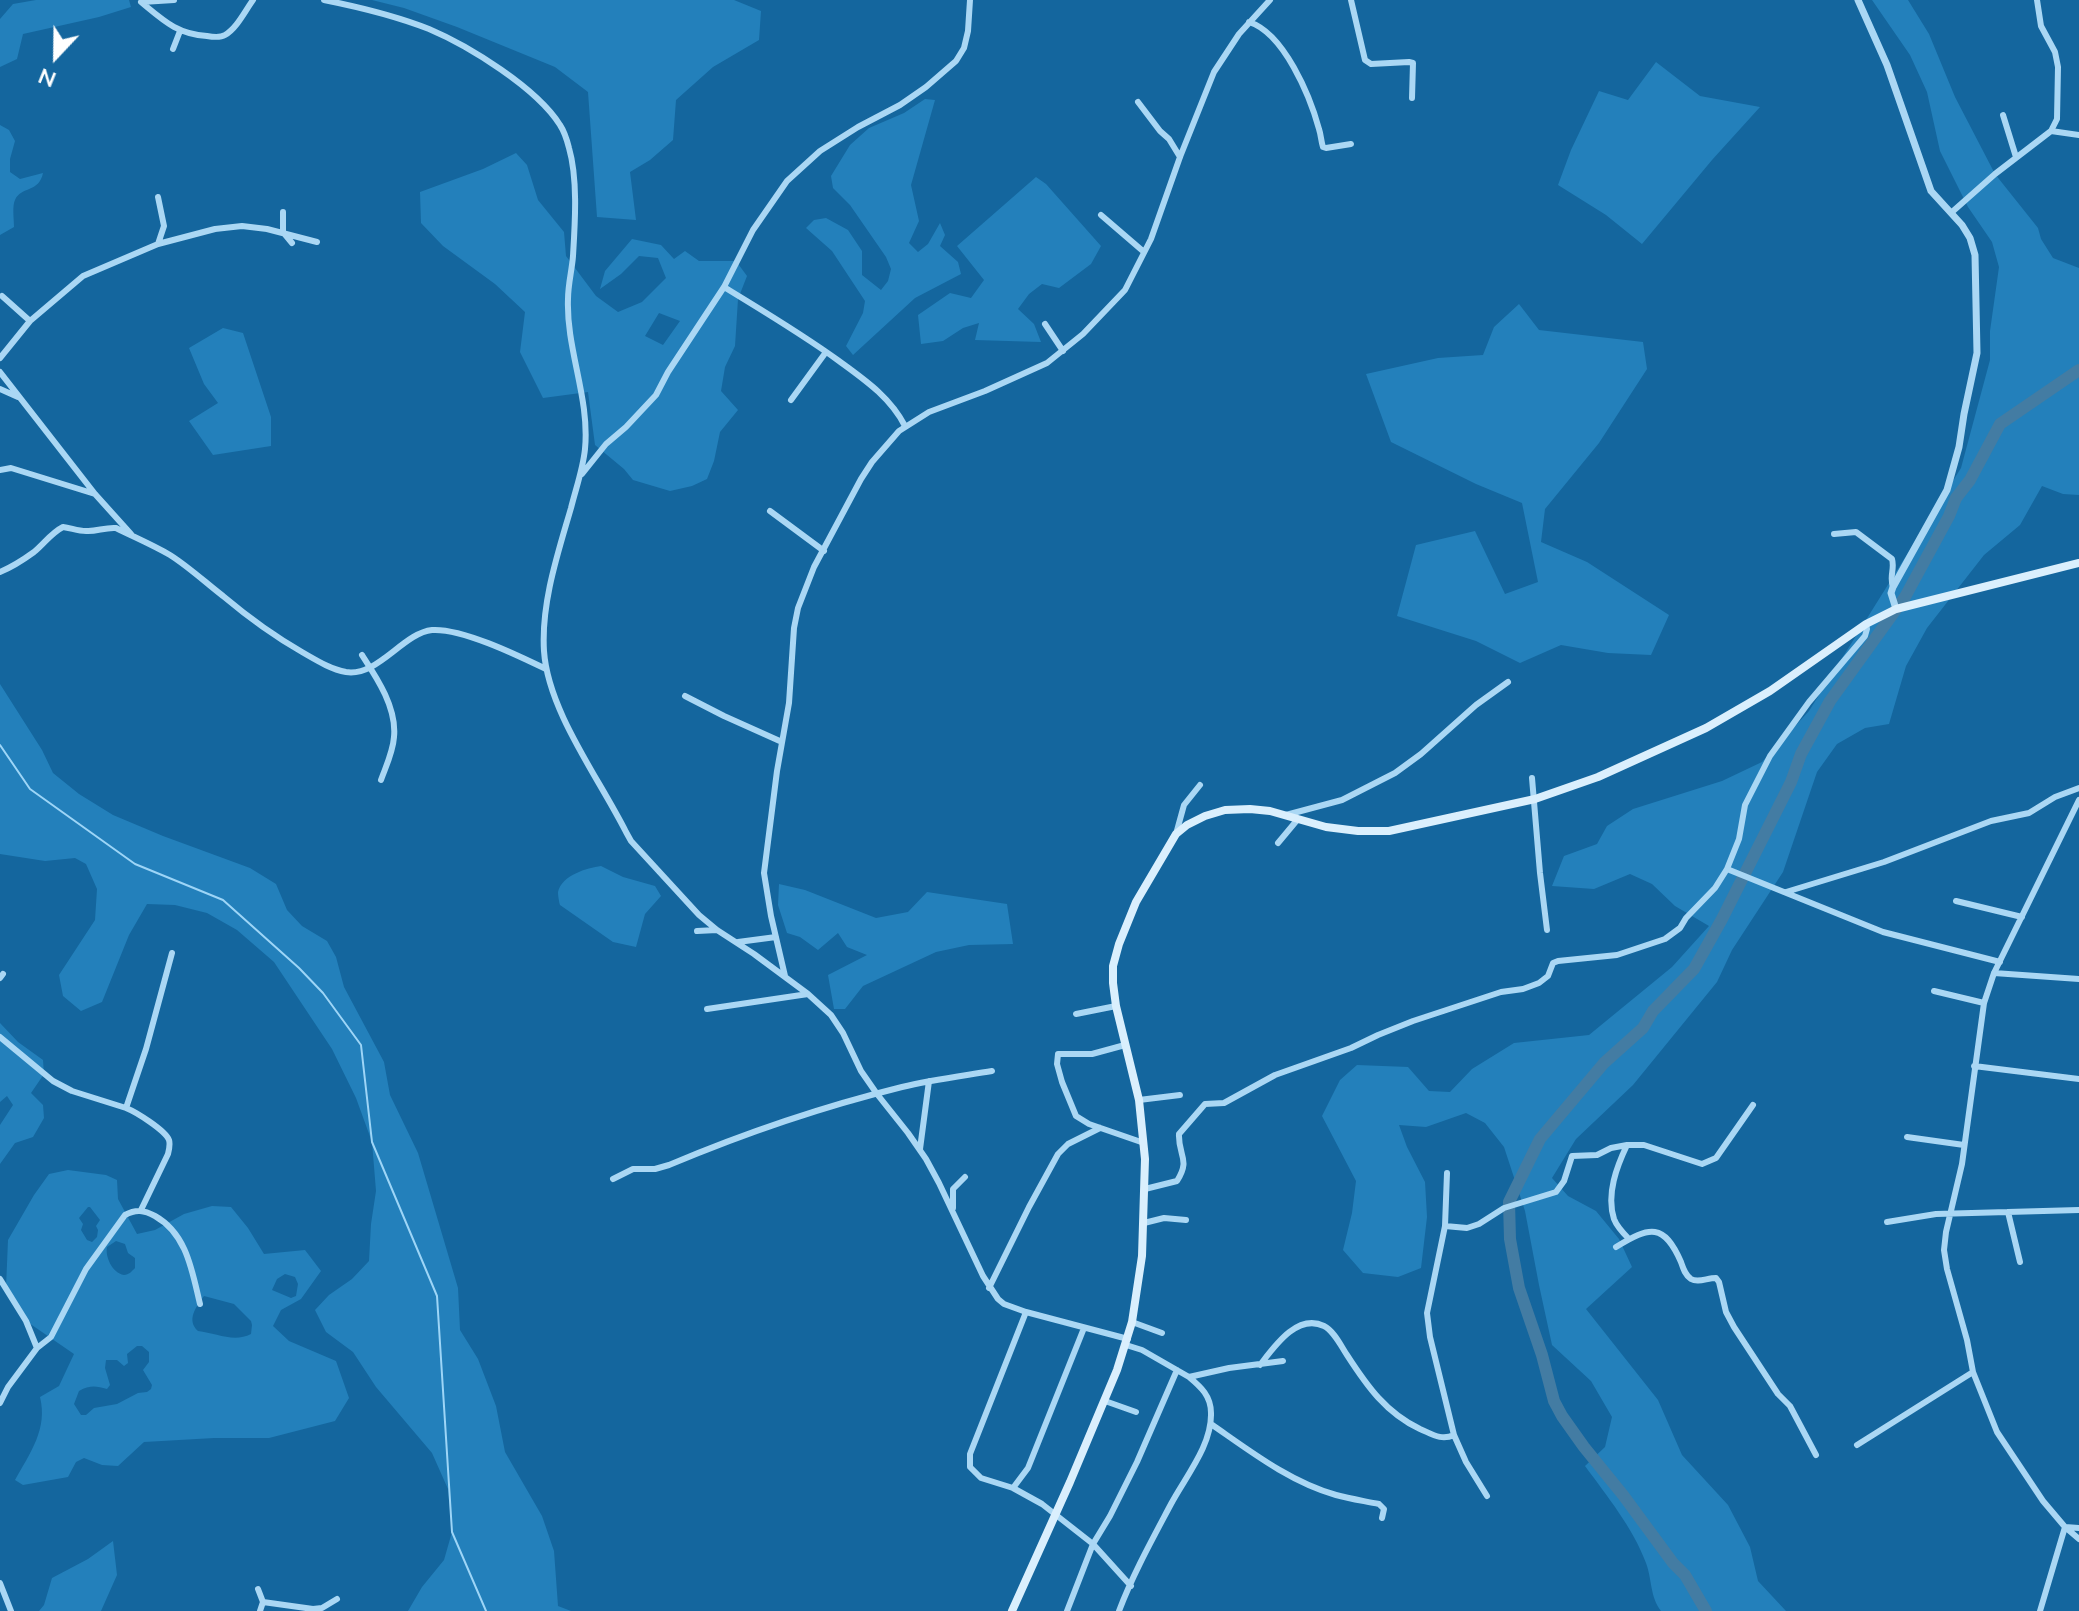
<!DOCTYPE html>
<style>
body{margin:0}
#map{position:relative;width:2079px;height:1611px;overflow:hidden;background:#14669e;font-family:Mulish,sans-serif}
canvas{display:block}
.north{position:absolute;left:16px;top:16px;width:80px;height:80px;-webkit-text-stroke:6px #14669e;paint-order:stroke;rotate:202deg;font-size:22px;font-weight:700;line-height:32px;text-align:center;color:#fff}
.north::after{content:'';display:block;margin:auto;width:28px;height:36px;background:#fff;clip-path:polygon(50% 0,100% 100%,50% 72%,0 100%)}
</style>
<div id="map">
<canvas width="2079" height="1611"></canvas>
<div class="north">N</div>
</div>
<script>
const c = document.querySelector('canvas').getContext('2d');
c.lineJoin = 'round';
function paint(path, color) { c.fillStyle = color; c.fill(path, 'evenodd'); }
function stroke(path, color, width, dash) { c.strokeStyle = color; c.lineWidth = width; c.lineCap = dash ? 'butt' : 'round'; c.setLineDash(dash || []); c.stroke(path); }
const green = new Path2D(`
 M36 0H129L131 7 99 17 23 34 17 59 0 67V19L13 4Z
 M372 0H734L761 11 759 40 713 67 676 100 673 140 650 160 630 172 636 220 597 217 588 92 555 67 457 27 404 8Z
 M1872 0H1908L1929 34 1955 97 1995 174 2038 228 2041 239 2053 258 2079 268V495L2063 494 2042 486 2020 525 1984 555 1927 628 1906 666 1889 724 1865 728 1837 744 1817 772 1783 872 1732 950 1717 982 1633 1085 1576 1139 1552 1178 1568 1196 1596 1211 1619 1239 1632 1267 1586 1309 1658 1400 1682 1455 1728 1505 1750 1547 1758 1581 1786 1611H1661C1650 1597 1652 1579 1646 1563 1633 1528 1607 1496 1585 1466L1605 1447 1612 1417 1591 1381 1552 1345 1539 1285 1525 1211 1504 1147 1485 1123 1466 1113 1426 1127 1399 1125 1407 1147 1425 1182 1427 1217 1421 1268 1398 1277 1363 1273 1343 1250 1352 1213 1356 1181 1322 1116 1340 1080 1357 1065 1408 1067 1429 1091 1450 1092 1472 1069 1514 1043 1589 1035 1672 967 1709 926 1675 906 1652 884 1630 874 1594 889 1552 886 1564 856 1597 844 1607 826 1633 809 1722 781 1762 762 1809 711 1961 468 1990 360V331L1999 267 1992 242 1968 207 1940 151 1927 92 1910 55Z
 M1656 62 1700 96 1760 107 1712 160 1642 244 1606 215 1558 185 1571 150 1599 91 1628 100Z
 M925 99 935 100 911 185 919 221 909 243 918 252 928 244 940 223 945 235 940 246 958 262 961 274 915 298 853 355 846 346 863 313 865 301 832 251 806 228 814 220 826 218 848 230 862 251V275L881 290 888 281 891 269 886 257 850 205 833 188 831 176 850 145 869 128 904 113Z
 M0 125 9 130 15 141 10 159V172L20 179 43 173C39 193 21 186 15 200 12 206 14 219 14 227L0 235Z
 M516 153 527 165 538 200 564 232 566 256 596 296 618 312 642 302 666 278 658 258 639 256 621 274 600 289 605 271 632 239 661 245 674 259 685 251 699 261H736L747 276 738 299 735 346 725 367 721 391 738 410 720 432 714 461 707 479 692 486 670 491 633 480 624 469 595 445 588 392 543 398 520 352 525 312 495 284 443 246 421 223 420 192 483 169ZM659 313 680 321 663 345 645 336Z
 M1036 177 1046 184 1101 246 1091 264 1059 288 1042 284 1029 294 1018 309 1034 324 1041 342 975 340 979 323 963 328 943 341 921 344 918 315 950 293 971 298 984 280 957 246Z
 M1519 304 1539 330 1643 342 1647 369 1599 443 1545 509 1541 542 1587 562 1669 615 1651 655 1608 653 1561 645 1520 663 1476 641 1397 616 1416 545 1475 531 1505 594 1538 582 1522 503 1476 484 1391 442 1366 374 1438 358 1483 355 1494 327Z
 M223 328 243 333 271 417V446L213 455 189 421 218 403 204 384 189 348Z
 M0 684 42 750 53 773 79 794 113 815 163 836 250 868 276 884 287 910 302 926 327 941 336 957 344 987 384 1062 390 1095 418 1153 458 1288 460 1330 478 1359 496 1406 505 1452 542 1516 554 1551 558 1606 571 1611H408L422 1587 444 1560 452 1532 448 1489 432 1453 376 1387 353 1352 326 1332 315 1310 329 1295 352 1279 369 1261 371 1224 376 1191 372 1142 356 1098 332 1049 274 962 237 930 207 913 175 905 147 904 129 935 102 1002 81 1011 63 996 59 975 95 920 97 889 86 864 75 858 45 861 0 854Z
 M601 866 623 877 655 886 661 896 645 914 636 947 613 942 560 905C559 902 558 895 558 892 562 875 587 868 601 866Z
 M779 884 805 890 876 918 908 912 927 892 1007 904 1013 944 969 945 936 952 863 986 845 1009H834L828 975 867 955 847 947 838 933 818 950 800 937 787 933 778 905Z
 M0 1023 18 1042 43 1060 44 1074 31 1093 43 1105 44 1118 33 1137 15 1143 0 1164V1125L13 1105 7 1096 0 1102Z
 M68 1170 106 1175 117 1180 118 1199 137 1234 155 1230 184 1214 212 1206 231 1207 248 1228 264 1254 305 1250 321 1271 301 1299 281 1310 273 1326 289 1341 336 1361 349 1398 335 1421 269 1438H214L144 1442 118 1466 102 1465 84 1458 76 1462 68 1477 23 1485 15 1480C30 1453 48 1429 40 1397L59 1386 74 1354 26 1321 6 1288 8 1240 34 1195 49 1174ZM88 1207H90L100 1220 96 1226 98 1230 97 1237 92 1242 87 1240 81 1230 83 1224 79 1218ZM116 1241 125 1244 128 1253 135 1258V1268C132 1271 129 1275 124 1275 112 1273 105 1256 107 1247ZM285 1274 295 1277 298 1284 296 1296 291 1298 272 1290 277 1279ZM204 1296 234 1304 251 1321 252 1325 251 1334C234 1343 216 1333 198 1331 186 1320 196 1307 204 1296ZM137 1346H142L149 1352V1362L143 1370 152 1385 151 1389 147 1392 138 1393 117 1404 94 1408 86 1415H81L74 1404 79 1391C90 1385 96 1386 107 1389L110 1385 105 1368 106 1360H117L124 1366 128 1363 127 1354Z
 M113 1541 117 1575 101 1611H39L44 1605 52 1578 88 1559Z`);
const stream = new Path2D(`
 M0 745 30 789 135 864 223 900 299 968 323 993 361 1045 372 1142 437 1296 452 1532 486 1611`);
const river = new Path2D(`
 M1706 1611 1685 1575 1673 1563 1623 1495 1584 1447 1562 1416 1554 1401 1542 1355 1519 1288 1510 1239 1509 1202 1540 1139 1604 1063 1643 1028 1653 1011 1694 969 1722 919 1791 782 1801 754 1830 701 1905 597 1949 516 1956 498 1970 480 2000 424 2079 370`);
const minor = new Path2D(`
 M324 0C359 7 396 16 429 29 469 46 537 88 560 125 564 131 567 140 569 148 578 179 575 223 573 256 572 270 568 284 568 299 566 349 590 398 585 449 583 469 576 488 571 508 558 553 541 603 544 651 548 711 599 778 626 832L631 841 699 915 717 930 754 954 808 994 831 1015 843 1033 861 1071 877 1094 908 1133 926 1159 939 1183 983 1276 998 1299 1004 1304 1026 1312 1128 1339
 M1351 0 1365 60 1371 64 1409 62 1413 63 1412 98
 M141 2C164 21 177 34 207 36 213 37 220 38 225 35 237 28 245 11 253 0
 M142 2 174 0
 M1249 22C1284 33 1310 96 1319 129 1321 135 1321 141 1323 147L1326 148 1351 144
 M173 49 180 31
 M1138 102 1160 131 1169 139 1180 157
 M2003 115 2016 157
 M2051 131 2079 135
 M158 197 164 226 158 244
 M283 212V232L292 243
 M1952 212 1995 174 2051 131 2057 119 2058 67 2055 52 2041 26 2037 0
 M1101 215 1144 252
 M724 287C763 311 802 334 839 361 865 380 890 397 905 426
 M2 296 30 321
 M1045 324 1063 351
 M0 358 30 321 83 276 158 244 215 229 242 226 267 229 317 242
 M0 372 95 494 131 534
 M0 389 18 397
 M791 400 826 352
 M0 470 11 468 95 494
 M582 474 606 444 626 427 656 395 668 372 724 287 753 230 787 181 820 151 858 127 900 105 926 87 956 61 964 48 968 31 970 0
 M770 511 824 551
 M1834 534 1856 532 1892 559C1895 569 1889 576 1893 587
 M0 572C12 567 23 560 34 552 44 544 51 533 63 527 71 528 78 531 86 531 96 532 105 527 116 528 134 537 153 545 170 555 189 567 206 583 223 596 248 617 274 636 302 652 316 660 330 669 346 672 378 677 403 633 432 630 462 628 519 656 546 669
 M362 655C377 678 397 708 394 737 393 752 386 766 381 780
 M685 696 724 716 782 742
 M1532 778 1540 873 1547 930
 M2079 800 1994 973 1984 1003 1962 1164 1946 1232 1944 1250 1947 1269 1967 1340 1973 1372 1997 1432 2043 1501 2065 1527 2079 1539
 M1286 815 1342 800 1395 773 1421 754 1476 705 1508 682
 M1176 834 1184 805 1200 785
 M1278 843 1298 819
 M1727 869 1883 932 2000 962
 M1786 892 1884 862 1991 821 2029 813 2055 797 2079 788
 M1956 901 2022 917
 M697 931 717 930
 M738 942 776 937
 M1994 973 2079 979
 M785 976 771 916 764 873 777 771 789 703 794 628 798 608 814 567 861 479 872 462 899 431 929 412 985 391 1047 363 1083 334 1125 290 1151 239 1180 157 1214 72 1239 34 1270 0
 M0 978 3 974
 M1934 991 1984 1003
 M707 1009 808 994
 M1076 1014 1116 1006
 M0 1037 53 1081 72 1091 126 1108
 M1125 1045 1092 1054H1058L1057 1064 1062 1082 1076 1116 1089 1124 1144 1143
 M1974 1066 2079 1079
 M1139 1100 1180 1095
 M1907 1137 1964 1145
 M1627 1145C1617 1166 1606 1194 1614 1219 1617 1227 1623 1233 1629 1239
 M920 1149 929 1081
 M1447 1173 1445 1226 1427 1313 1430 1337 1454 1435 1466 1462 1487 1496
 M613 1179 633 1169H655L669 1165C745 1133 821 1107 902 1087 931 1080 962 1076 992 1071
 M1145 1189 1177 1181C1191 1159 1178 1156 1179 1134L1205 1104 1224 1103 1275 1075 1351 1048 1378 1035 1413 1021 1501 992 1523 989 1539 983 1548 976 1553 963 1558 961 1617 955 1665 939 1680 928 1686 918 1715 888 1727 869 1739 839 1745 805 1770 756 1809 702 1865 636 1867 629 1866 624
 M953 1208V1189L965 1177
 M141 1210 168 1154C169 1150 170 1143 169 1140 165 1130 136 1112 126 1108L146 1049 172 953
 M2008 1212 2020 1262
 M1887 1222 1936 1214 2079 1210
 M1144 1223 1164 1218 1186 1220
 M1445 1226 1467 1228 1479 1224 1504 1208 1556 1192 1564 1181 1572 1156 1597 1155 1611 1148 1627 1145H1644L1702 1164 1716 1158 1753 1105
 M1616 1247C1650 1226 1664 1223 1681 1262 1683 1268 1685 1275 1691 1279 1698 1283 1707 1278 1716 1278L1719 1282 1726 1312 1734 1327 1778 1394 1790 1406 1816 1455
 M0 1279 26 1321 37 1348
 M989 1288 1029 1207 1058 1154 1068 1144 1100 1128
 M1026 1312 970 1454V1467L981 1478 1013 1488 1042 1504 1093 1544 1131 1586
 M1132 1322 1162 1333
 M1126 1345 1142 1350 1189 1377 1229 1368 1283 1361
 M1260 1365C1274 1347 1297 1313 1324 1326 1334 1331 1341 1346 1347 1355 1367 1386 1386 1413 1420 1429 1432 1434 1441 1441 1454 1435
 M1105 1401 1136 1412
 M0 1403 8 1387 37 1348 51 1337 86 1269 125 1215C136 1209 144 1210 155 1216 187 1234 192 1271 200 1304
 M1211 1424C1250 1451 1290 1482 1336 1495 1350 1499 1365 1501 1379 1504L1384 1509 1382 1518
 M1857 1445 1973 1372
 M1013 1488 1028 1468 1084 1328
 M2065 1527 2079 1528
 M0 1583 11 1611
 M258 1589 263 1602 260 1611
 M263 1602 313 1609 322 1608 337 1599
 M1067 1611 1093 1544 1110 1516 1137 1462 1177 1370
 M1119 1611C1133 1574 1153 1538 1171 1504 1186 1476 1212 1445 1211 1413 1211 1396 1201 1387 1189 1377
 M2040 1611 2065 1527`);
const tertiary = new Path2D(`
 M1858 0 1887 65 1931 191 1962 225 1970 238 1975 255 1977 353 1964 414 1959 447 1947 490 1893 587 1891 593 1896 609`);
const secondary = new Path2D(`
 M1012 1611 1070 1482 1117 1370 1132 1322 1142 1256 1145 1159 1139 1100 1116 1006 1113 983V966L1119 944 1136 902 1176 834 1187 825 1205 816 1225 810 1250 809 1270 811 1326 827 1358 831H1389L1535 799 1598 777 1706 728 1770 691 1866 624 1896 609 2079 563`);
paint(green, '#2380bb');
stroke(stream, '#9dd5f7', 2);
stroke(river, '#437ca3', 12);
stroke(minor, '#aad7f4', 6);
stroke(tertiary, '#aad7f4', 7);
stroke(secondary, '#daeffd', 8);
</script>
